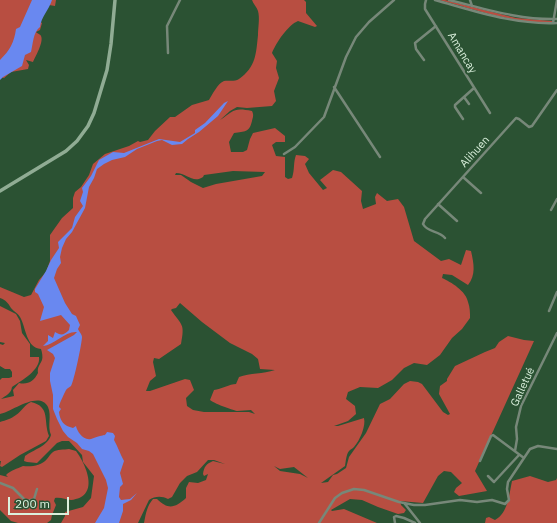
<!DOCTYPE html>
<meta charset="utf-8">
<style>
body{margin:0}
#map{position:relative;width:557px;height:523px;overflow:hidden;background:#2b5233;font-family:"IBM Plex Sans",sans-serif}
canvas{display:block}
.scale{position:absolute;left:8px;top:497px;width:61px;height:18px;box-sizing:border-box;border:2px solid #dbf0dd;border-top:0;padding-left:5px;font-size:12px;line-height:14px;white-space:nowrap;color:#dbf0dd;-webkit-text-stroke:3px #2b5233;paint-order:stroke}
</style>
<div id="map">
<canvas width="557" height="523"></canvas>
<div class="scale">200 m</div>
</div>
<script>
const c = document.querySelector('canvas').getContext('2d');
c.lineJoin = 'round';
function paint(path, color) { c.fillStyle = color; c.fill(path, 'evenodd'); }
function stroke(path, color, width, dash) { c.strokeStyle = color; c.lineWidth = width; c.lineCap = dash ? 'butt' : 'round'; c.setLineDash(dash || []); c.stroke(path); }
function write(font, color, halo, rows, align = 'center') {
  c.font = font + ' "IBM Plex Sans",sans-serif'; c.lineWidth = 4; c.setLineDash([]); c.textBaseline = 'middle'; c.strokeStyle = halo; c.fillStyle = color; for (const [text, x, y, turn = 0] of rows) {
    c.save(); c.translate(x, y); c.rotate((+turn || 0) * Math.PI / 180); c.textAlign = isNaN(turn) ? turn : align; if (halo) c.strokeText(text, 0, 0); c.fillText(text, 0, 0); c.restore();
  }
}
const green = new Path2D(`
 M0 0H56L55 6 49 5 39 21 42 23 40 30 36 32C37 33 41 35 41 36 44 42 35 57 33 62L26 60 29 65 28 69 11 72 4 78 0 77Z
 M252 0H304L306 2V13L317 26 315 27 298 21C288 25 276 43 272 53L277 61 276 68 279 78 274 91 276 101 272 106 247 108 237 107 230 111 220 120C234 111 233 107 252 111 254 115 253 117 252 121 249 133 245 131 234 133L229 142 231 152H243L247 150 250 139 253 133 275 128 285 136V142H276L272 145 276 156 285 157V177L288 179 292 178C295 169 293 163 296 155L305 156 309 159 305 164 309 173 323 190 327 188 320 180 333 170 341 172 362 191 361 201 363 209 376 204 375 197 377 193 387 201 398 199 404 207 414 241 441 261 449 259 461 265 466 250 471 251C474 264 476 275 468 285L452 275 443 274 442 278C451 282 466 291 468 302 470 307 470 313 470 318L462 329 452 338 440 355 427 365 414 363 404 368 392 380 378 388 360 387 348 392 346 399 355 406 356 414 348 421 334 426H338L364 418C366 426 360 440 354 447 352 449 351 449 349 451 346 455 346 461 345 466L321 483 328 482 333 475 337 474 346 468 349 457 366 433 380 404 390 399 404 384 410 381 418 382 422 384 443 412 448 415 450 414 439 394 440 386 447 381V379L455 366 485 352 495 348 499 342 508 336 524 340 534 341 475 471 487 491 459 496 454 492 456 488 462 483 451 472 444 471 438 476 423 503 400 501 401 505 406 510 404 513 398 514 378 507 362 500 350 499 331 510 332 511 344 509 377 523H144C146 513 147 506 153 499H157C168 510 175 508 186 498V488L189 482 198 483 206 480 208 474 204 476 203 474C204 467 206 464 213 461L225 464 214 460H208L197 472 187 476 180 483 172 497 168 499C162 496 155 496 149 500L138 523H61L65 516V512L83 507 91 498 94 476 83 462 82 455 69 441H62L57 443 37 463 27 462 24 461 25 456C33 450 48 446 51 435 47 426 52 416 48 407 39 390 12 412 0 414V380L2 378H9L12 377V372L10 369H5L0 366V344L3 345 5 343 0 342V306L16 314 20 321 22 333 30 344V357H39C41 370 21 381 12 387 11 394 5 396 1 399L14 396 13 390 19 383C28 385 34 381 38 373 37 367 40 365 42 360 43 357 42 352 41 349 26 348 26 327 20 317 18 313 14 312 11 308 8 303 6 300 0 298V287L24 297 31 295 39 280 46 272 50 261V235L62 218 73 208V198L75 192 81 187 89 175 93 164 105 154 129 146 138 141 140 142 148 140 155 131 170 117H175L192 105 209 100C212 95 218 83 224 81 229 80 234 82 239 79 256 67 256 54 258 35 258 28 260 18 258 11 257 7 253 4 252 0ZM233 171 265 172 262 176 216 184 203 188 191 182 181 175H175L176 173C187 173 193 184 203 177L204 175ZM180 303 202 322 230 343 252 354 258 359 260 369 275 370C263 374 250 373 239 377L236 384C230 384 221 389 214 390L210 400C213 403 232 410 237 411 241 411 247 410 251 410L255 414 249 412H204L193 410 187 406 186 398 194 390 190 380 185 379 150 391H146L150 381 156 376 153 362 154 358 159 359 181 344C185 323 182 326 171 310L172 309 176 308ZM274 466 280 469 294 467 308 478 300 474 280 471Z
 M439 0H445L516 18 552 21V22C520 26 471 8 439 0Z
 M31 402C51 407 43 420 49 436L46 441 20 455 2 467 0 466 1 461H0V422C6 420 11 419 16 415 22 411 24 405 31 402Z
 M69 449 76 451C87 466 100 497 71 500 66 500 61 497 55 498L54 501 56 505 52 515 51 520 47 523H18L11 521 0 510V475L8 477 6 475C11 470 17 469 23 466 31 467 41 466 47 459 49 457 50 454 53 452 57 449 64 450 69 449Z
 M530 476 548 482 556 480 557 478V523H485L486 518 489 517 495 520C508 513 509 495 512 481Z`);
const water = new Path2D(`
 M32 0H52C49 10 41 17 40 27 33 32 33 44 31 52L25 55 22 66 3 77 0 80V60C10 50 14 43 16 29L20 27Z
 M228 101 218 116 199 132 188 139 182 144 172 145 162 140 157 141 137 149 125 157 112 160 104 164 97 169 94 178 89 187 85 208 72 232 66 239 62 248 60 257 61 263 57 269 54 278 65 303 72 314 76 316 80 325 78 329C79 332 82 334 82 337 82 343 74 381 71 386 70 387 67 388 66 390 65 392 59 404 59 407L61 409 59 412C60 421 64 426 73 428L76 426C77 431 83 441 91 439 94 438 96 437 100 436 104 435 105 436 107 432L113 433 115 436 114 440C118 447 120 454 124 461L120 473 123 484 120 487 119 497 121 500 130 499 137 493 131 500 123 504V511L119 523H95L104 508 108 488 106 480 93 454 89 451 82 449 77 443 68 437 63 431 57 419 53 409V395L50 381V373L55 358 53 354 47 350 74 335 77 332C65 331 54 345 43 346L48 341V335L53 338 55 332C61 336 64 335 69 330L70 325 61 315 40 321 44 307 38 294 35 292V289L46 271 51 260 59 248 58 242 72 228 75 217 83 206 80 201 83 192 82 188 91 176 99 160 113 152 124 153 159 139 180 142 195 133V130L205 123 224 103Z`);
const street = new Path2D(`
 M426 0 425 4V9L490 113
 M435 0C475 11 515 25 557 23
 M449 0C486 9 519 20 557 19
 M470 0 472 6
 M553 23 557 0
 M168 53 167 26 180 0
 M424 60 416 49 415 43 436 26
 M334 87 380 157
 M464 97 469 104
 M463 119 455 107V105L474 88
 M284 154 295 147 324 117 346 57 356 37 369 22 394 0
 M463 177 481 193
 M438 204 457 221
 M551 210 557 199
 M445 238C438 230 428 233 423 224L425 219 516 118 519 119 529 127 532 126 557 90
 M549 311 557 292
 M515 451 517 439 516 427 521 406 557 333
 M480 461 491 436 493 435 524 458
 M488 476 494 482 519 455
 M0 483 13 488 24 499 28 501 34 499 37 489
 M405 504 420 523
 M319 523 335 498 342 493 354 489 364 490 399 502 414 505H425L460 500 477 502 492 500 505 504 509 500 507 489 508 482 530 449 538 446 557 449
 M395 523 394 517 396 516 404 518 415 523`);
const secondary = new Path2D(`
 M0 191 66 151 77 141 88 126 94 113 107 70 111 44 115 0`);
const streetNames = [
 ["Amancay",462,53,59],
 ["Alihuen",475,152,-48],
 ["Galletué",523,387,-65]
];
paint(green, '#b84e41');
paint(water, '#6988f0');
stroke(street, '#778879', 2.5);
stroke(secondary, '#90ac94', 3.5);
write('11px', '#dbf0dd', '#2b5233', streetNames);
</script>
